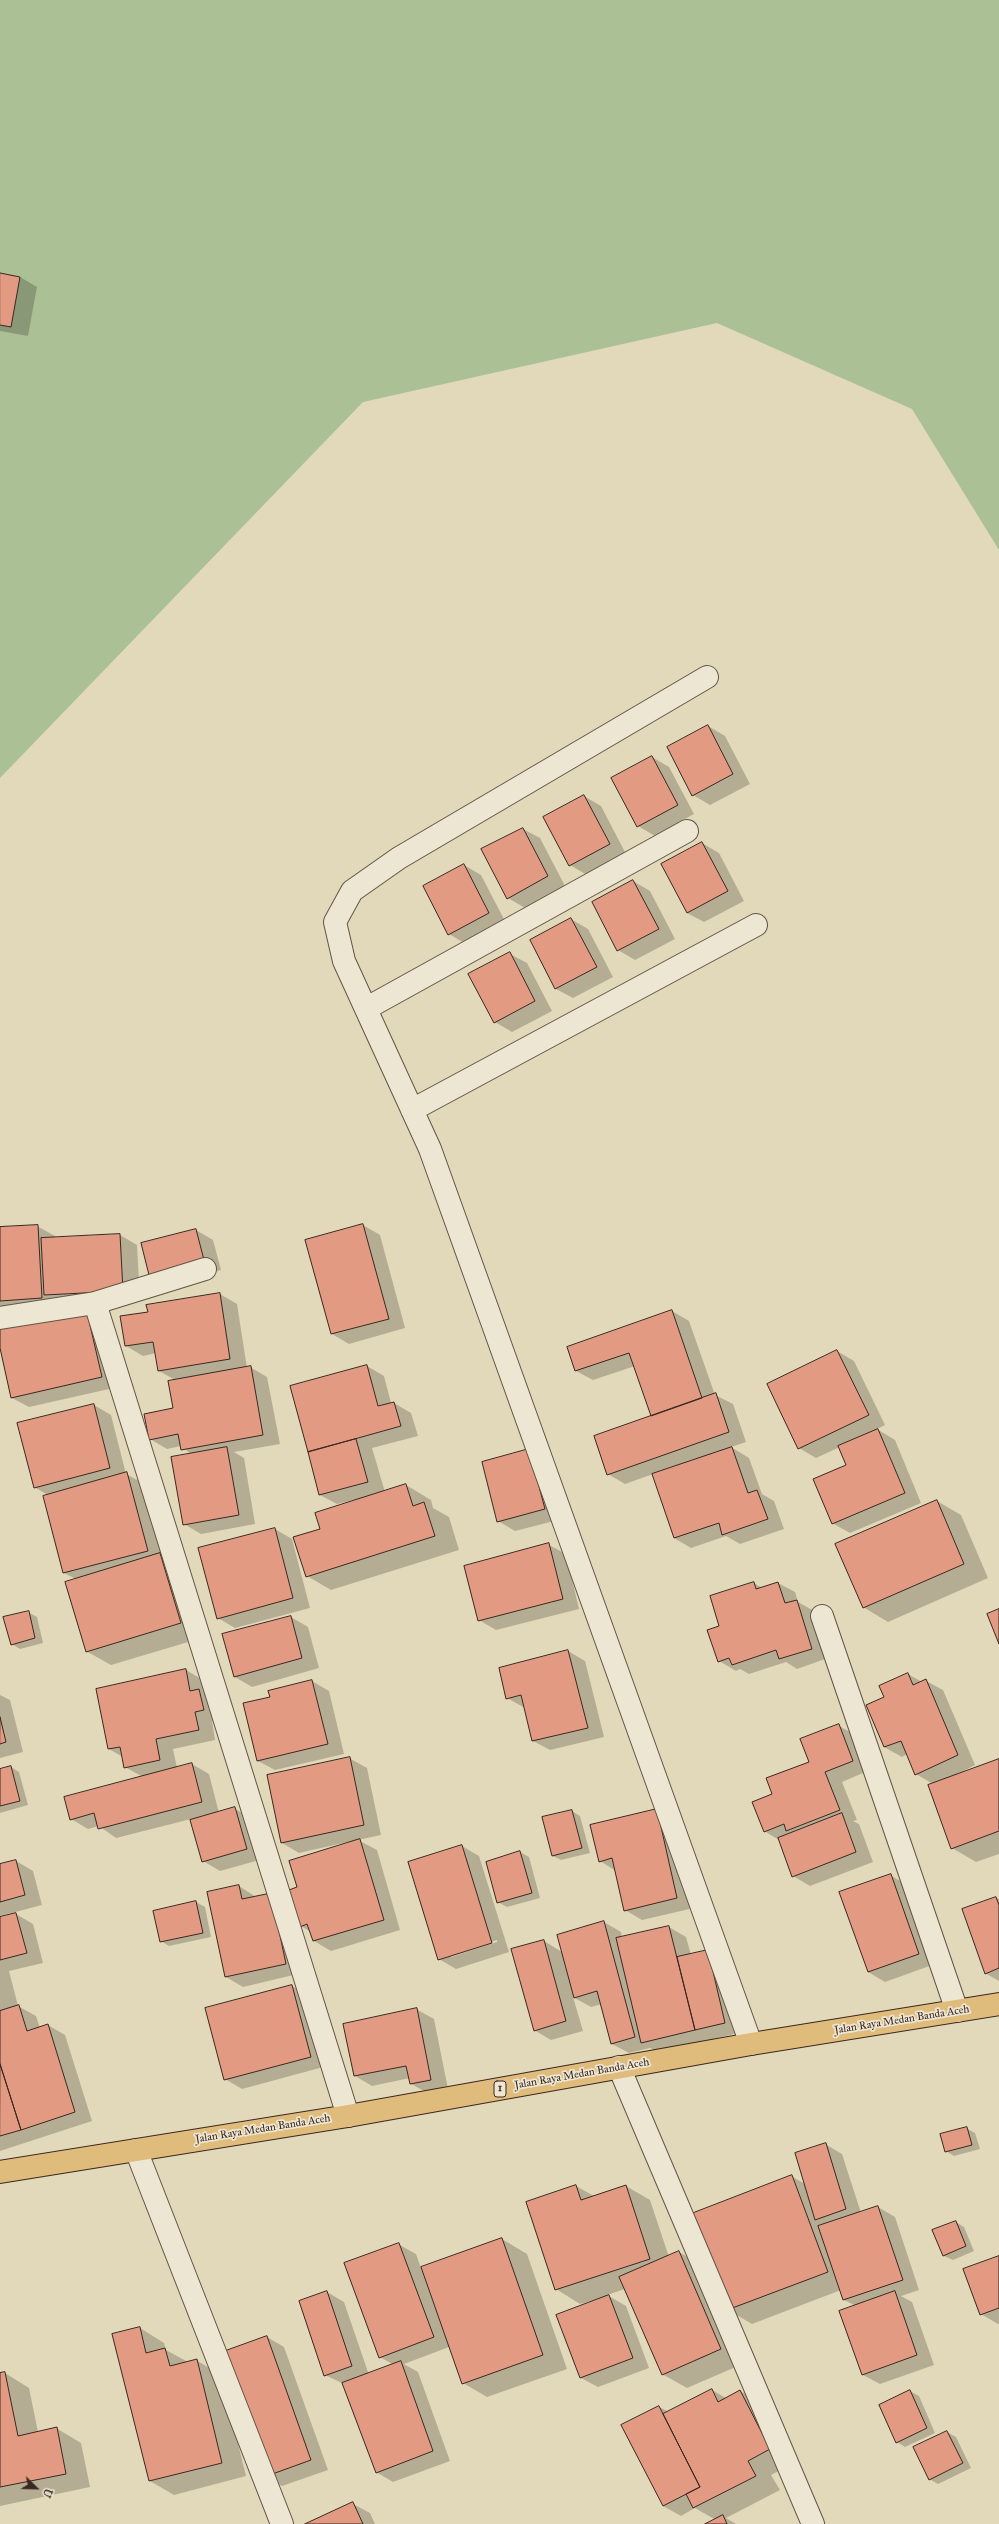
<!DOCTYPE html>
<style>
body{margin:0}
#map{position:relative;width:999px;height:2524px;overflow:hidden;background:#e1d9b9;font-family:"IM FELL Great Primer",serif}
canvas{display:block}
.north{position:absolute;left:16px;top:2468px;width:40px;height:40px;-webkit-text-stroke:3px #ece6d2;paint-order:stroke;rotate:113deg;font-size:11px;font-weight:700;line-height:16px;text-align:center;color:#3b2720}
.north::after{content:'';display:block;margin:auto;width:14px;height:18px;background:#3b2720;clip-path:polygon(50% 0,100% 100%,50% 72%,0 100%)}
</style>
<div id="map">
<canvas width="999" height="2524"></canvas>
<div class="north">U</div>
</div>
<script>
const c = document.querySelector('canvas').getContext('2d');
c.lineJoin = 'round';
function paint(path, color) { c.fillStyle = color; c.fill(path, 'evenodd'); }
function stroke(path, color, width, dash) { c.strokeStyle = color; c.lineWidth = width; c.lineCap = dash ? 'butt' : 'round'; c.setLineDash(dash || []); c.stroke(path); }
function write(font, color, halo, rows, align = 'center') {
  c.font = font + ' "IM FELL Great Primer",serif'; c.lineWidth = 3.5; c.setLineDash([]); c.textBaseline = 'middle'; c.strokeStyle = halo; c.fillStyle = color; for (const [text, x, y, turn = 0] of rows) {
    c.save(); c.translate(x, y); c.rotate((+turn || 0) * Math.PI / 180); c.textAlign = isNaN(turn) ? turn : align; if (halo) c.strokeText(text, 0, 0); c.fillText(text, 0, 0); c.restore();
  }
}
const green = new Path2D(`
 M0 0H999V550L912 409 717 323 363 402 0 778Z`);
const shadow = new Path2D(`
 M0 274 20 277 37 287 28 336 0 331Z
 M708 726 725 736 750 784 710 805 693 795Z
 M652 757 669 767 694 814 655 836 638 826Z
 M584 796 601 806 626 854 587 875 570 865Z
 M523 829 540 838 565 886 525 908 508 898Z
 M702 843 719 853 744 901 704 922 687 913Z
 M464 865 481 875 506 923 466 944 449 934Z
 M633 881 650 891 675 939 635 960 618 950Z
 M571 919 588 929 613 977 573 998 556 989 531 940Z
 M510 954 527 963 552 1011 512 1032 495 1022Z
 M363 1225 380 1235 405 1328 349 1344 332 1334Z
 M37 1226 55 1236V1238L120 1235 137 1245 140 1300 0 1311V1228Z
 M196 1230 213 1240 221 1270 167 1284Z
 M220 1294 237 1304 247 1368 250 1367 267 1377 280 1444 234 1452 244 1458 255 1524 201 1534 184 1524 191 1454 181 1446 167 1449 150 1439 174 1409 177 1381 159 1371 156 1353 143 1356 126 1346 149 1313Z
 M86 1309 118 1387 29 1407 12 1398 0 1344V1329Z
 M672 1311 689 1321 715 1395 733 1404 746 1442 731 1447 749 1458 762 1494 774 1501 784 1529 740 1544 726 1536 691 1548 674 1538 653 1474 625 1484 608 1474 652 1417 635 1366 593 1380 576 1371Z
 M837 1351 854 1361 885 1425 877 1429 895 1440 921 1503 850 1533 832 1523 848 1465 840 1447 816 1458 799 1448Z
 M367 1366 384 1376 391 1403H394L411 1413 418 1436 372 1448 385 1492 406 1485 431 1500 433 1508 449 1517 459 1550 331 1590 307 1576 321 1529 358 1501V1499L337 1504 320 1495 292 1387Z
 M94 1405 111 1415 126 1474 152 1488 205 1637 111 1665 86 1651 76 1579 64 1573 44 1496 48 1495 34 1487Z
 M529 1450 562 1519 515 1531 498 1521Z
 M937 1501 961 1515 988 1578 888 1622 863 1607Z
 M275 1529 292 1539 310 1608 235 1628 218 1618Z
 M549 1545 566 1554 579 1609 496 1630 479 1620Z
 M754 1583 762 1588 778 1583 795 1592 798 1602 814 1611 828 1658 797 1669 786 1662 749 1674 740 1669 736 1671 719 1661 721 1627Z
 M28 1612 37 1617 43 1643 20 1649 12 1644Z
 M291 1617 308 1627 319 1668 252 1687 235 1677 224 1635Z
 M568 1651 585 1661 604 1737 550 1750 533 1741 525 1708 507 1698Z
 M186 1670 203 1680 220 1720 212 1721 215 1740 173 1749 177 1768 192 1764 209 1774 219 1813 235 1809 252 1818 263 1859 220 1871 203 1861 191 1819 116 1838 99 1826 88 1829 71 1819 143 1777 125 1767 123 1757 109 1749 97 1690Z
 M908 1674 922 1682 926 1681 943 1690 975 1765 950 1778 999 1760V1854L976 1862 952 1848 933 1784 916 1774 907 1754 902 1757 884 1747 885 1698Z
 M312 1681 329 1691 344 1754 275 1770 258 1761 271 1698Z
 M0 1695 10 1700 23 1752 0 1758Z
 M839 1726 856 1735 870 1770 842 1782 857 1820 853 1821 859 1824 873 1862 810 1886 793 1876 779 1840 764 1831 810 1763Z
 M349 1758 367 1768 381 1835 358 1840 377 1850 400 1930 331 1951 314 1941 311 1932 301 1926 298 1888 352 1841 299 1853 282 1843 268 1776Z
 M11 1767 19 1772 28 1805 0 1813V1770Z
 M656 1810 694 1908 642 1920 625 1910 616 1871 600 1861Z
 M572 1811 580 1816 590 1853 561 1860 553 1856Z
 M462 1846 479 1856 509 1952 456 1969 439 1959ZM497 1940V1942L451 1957V1955Z
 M520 1852 529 1857 540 1898 507 1907 498 1902Z
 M16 1861 33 1871 42 1905 0 1916V1865Z
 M890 1875 907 1885 935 1964 885 1982 868 1972Z
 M239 1886 256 1897 271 1894 302 1973 243 1987 226 1977Z
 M996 1898 999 1899V1981L985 1973Z
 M196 1902 205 1907 211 1937 169 1946 161 1941Z
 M16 1914 33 1924 43 1963 9 1971 18 2006 36 2016 40 2028 48 2025 65 2035 92 2121 0 2151V1918Z
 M604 1922 621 1932 622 1938 669 1927 686 1937 691 1955 708 1951 742 2032 659 2052 650 2048 629 2053 612 2044 602 2004 591 2007 573 1997 583 2031 551 2040 534 2030 544 1941 562 1952Z
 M292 1986 309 1995 327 2066 242 2089 225 2079Z
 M416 2009 434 2019 448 2089 428 2093 411 2084 410 2078 372 2086 355 2076Z
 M966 2128 975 2133 980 2149 954 2156 946 2151Z
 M825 2144 842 2154 861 2213 878 2207 895 2217 919 2290 901 2296 912 2302 934 2365 880 2384 863 2375 856 2306 844 2300 841 2290 752 2324 728 2310 791 2176 805 2184Z
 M576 2186 594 2196 626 2186 650 2200 669 2257 679 2252 704 2266 745 2363 687 2388 662 2374 625 2289 607 2295 626 2306 649 2368 598 2387 581 2378 602 2298 580 2304 556 2289Z
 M956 2222 964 2227 974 2251 953 2260 944 2256Z
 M502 2239 527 2254 567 2369 487 2397 463 2383 449 2347 404 2364 418 2372 450 2461 393 2482 376 2472 344 2384 325 2375 327 2292 344 2302 369 2375 394 2365 380 2357 398 2244 416 2254 421 2268Z
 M999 2257V2324H998L981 2314Z
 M140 2328 164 2343 166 2350 188 2362 196 2360 221 2375 246 2476 174 2495 150 2481Z
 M267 2337 284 2347 328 2470 282 2486 265 2477Z
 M5 2373 29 2388 38 2432 56 2428 81 2443 90 2487 0 2506V2374Z
 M712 2390 726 2398 740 2391 765 2405 794 2463 771 2475 780 2490 726 2518 736 2524H708L716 2520 695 2508 681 2516 663 2506 659 2407 669 2412Z
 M910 2391 919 2396 935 2433 905 2447 897 2442Z
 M947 2432 956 2437 971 2468 938 2484 929 2479Z
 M353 2504 370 2513 375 2524H308Z`);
const building = new Path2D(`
 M0 273 20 277 11 327 0 325Z
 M708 725 733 774 692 796 667 747Z
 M652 756 678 805 637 827 611 778Z
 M584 795 610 844 569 866 543 817Z
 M523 828 548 876 507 899 481 849Z
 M702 842 728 891 687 913 661 864Z
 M464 864 489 913 448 935 423 886Z
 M633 880 659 929 617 951 592 902Z
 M571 918 597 967 555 989 530 940Z
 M510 952 535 1001 494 1023 468 974Z
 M363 1224 389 1319 331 1334 305 1240Z
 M38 1225 42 1298 0 1301V1227Z
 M196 1229 204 1260 149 1275 141 1243Z
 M120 1234 123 1291 44 1295 41 1238Z
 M220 1293 230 1359 158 1371 153 1342 125 1346 120 1316 148 1312 146 1305Z
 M86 1308 102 1377 11 1398 0 1348V1328Z
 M672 1310 702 1398 651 1416 629 1353 575 1371 567 1347Z
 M837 1350 869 1415 798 1449 767 1384Z
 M367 1365 378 1406 394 1402 401 1426 308 1452 290 1386Z
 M251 1366 263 1435 181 1450 178 1434 149 1440 144 1414 173 1408 168 1381Z
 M716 1393 729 1432 607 1475 594 1436Z
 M94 1404 110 1468 34 1488 17 1423Z
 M878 1429 905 1493 832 1524 813 1479 846 1465 838 1446Z
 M356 1439 368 1482 319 1495 308 1452Z
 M227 1447 239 1515 183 1525 171 1457Z
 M732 1447 748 1493 757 1490 768 1519 722 1535 719 1523 674 1538 652 1474Z
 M529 1449 545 1509 497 1522 482 1462Z
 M127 1472 148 1551 63 1573 43 1496Z
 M406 1484 413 1506 424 1502 435 1536 306 1577 293 1537 320 1529 315 1513Z
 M937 1500 964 1564 863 1608 835 1544Z
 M275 1528 293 1598 217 1619 198 1548Z
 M549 1543 563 1599 478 1621 464 1566Z
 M160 1553 181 1623 86 1652 65 1582Z
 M754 1582 756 1589 778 1582 785 1603 797 1600 812 1649 779 1659 776 1650 732 1665 729 1658 718 1662 707 1630 719 1626 710 1596Z
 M999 1609V1644L987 1614Z
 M29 1611 35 1638 11 1645 3 1617Z
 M291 1616 302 1658 234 1677 222 1634Z
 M568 1650 588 1728 532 1741 521 1695 506 1699 499 1668Z
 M186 1669 190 1691 199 1689 204 1710 195 1712 199 1730 156 1739 160 1760 124 1768 120 1747 108 1749 96 1689Z
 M908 1673 913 1685 926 1679 958 1755 915 1775 901 1741 884 1747 866 1705 884 1697 879 1686Z
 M312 1680 328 1744 257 1761 243 1703 270 1697 268 1691Z
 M0 1717 6 1742 0 1744Z
 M839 1724 853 1761 825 1772 840 1810 786 1831 784 1824 764 1832 752 1802 772 1794 766 1778 809 1762 800 1739Z
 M350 1757 364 1825 281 1843 267 1775Z
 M999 1759V1831L951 1849 928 1785Z
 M192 1763 202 1802 98 1829 94 1813 70 1820 64 1797Z
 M11 1766 20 1801 0 1806V1769Z
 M235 1807 247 1849 202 1862 190 1820Z
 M657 1809 677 1898 624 1911 612 1858 599 1862 590 1825Z
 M572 1810 582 1848 552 1856 542 1817Z
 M842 1813 856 1852 792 1877 778 1838Z
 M360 1839 384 1920 313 1941 307 1924 300 1927 289 1890 297 1887 289 1861Z
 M462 1845 492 1943 438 1960 408 1862Z
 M520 1851 532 1893 497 1903 486 1862Z
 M16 1860 25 1895 0 1902V1864Z
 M891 1874 919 1954 868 1972 839 1892Z
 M239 1885 242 1899 271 1893 286 1964 225 1977 207 1892Z
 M996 1897 999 1905V1968L985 1974 962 1909Z
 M196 1901 203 1933 160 1942 153 1911Z
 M16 1913 27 1953 0 1960V1917Z
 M604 1921 635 2037 611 2044 597 1991 574 1998 557 1935Z
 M669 1926 695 2030 641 2043 616 1938Z
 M544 1940 566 2021 534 2031 511 1949Z
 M708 1950 725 2023 695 2030 677 1957Z
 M292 1985 311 2057 224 2080 205 2008Z
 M19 2005 27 2031 48 2024 75 2112 21 2130 0 2064V2011Z
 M417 2008 431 2080 410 2084 406 2066 354 2076 343 2024Z
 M0 2064 21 2130 0 2136Z
 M967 2127 972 2145 945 2152 940 2134Z
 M826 2143 846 2209 815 2220 795 2153Z
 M792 2175 828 2272 727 2310 691 2214Z
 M576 2185 581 2200 626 2185 650 2259 555 2290 526 2202Z
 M878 2206 903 2280 843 2300 818 2226Z
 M956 2221 966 2246 943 2256 932 2230Z
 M502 2238 543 2355 462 2384 421 2267Z
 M399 2243 434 2337 379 2358 344 2263Z
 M679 2251 721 2349 662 2375 619 2277Z
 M999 2256V2308L980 2315 963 2269Z
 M327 2291 352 2366 324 2376 299 2301Z
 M895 2291 917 2355 862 2375 839 2311Z
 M609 2295 633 2358 580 2378 556 2315Z
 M140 2327 146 2353 165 2348 170 2366 197 2359 222 2463 149 2481 112 2334Z
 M267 2336 311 2460 264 2477 220 2353Z
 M401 2361 433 2451 376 2473 342 2383Z
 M5 2372 18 2436 57 2427 66 2474 0 2487V2373Z
 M712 2389 718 2402 740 2390 770 2449 748 2461 756 2476 693 2508 686 2494 700 2487 663 2414Z
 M910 2390 927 2428 896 2443 879 2405Z
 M659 2406 700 2487 663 2506 621 2425Z
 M947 2431 963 2463 929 2480 913 2447Z
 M353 2502 363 2524H305Z
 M723 2515 727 2524H705Z`);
const street = new Path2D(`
 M707 677 399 858 352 891 335 922 344 961 430 1149 751 2044
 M367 1008 687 831
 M412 1110 756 925
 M95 1303 348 2116
 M0 1318 95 1303 205 1269
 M822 1616 957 2011
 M619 2067 813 2524
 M136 2150 282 2524`);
const highway = new Path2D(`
 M0 2172 348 2116 751 2044 999 2004`);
const shields = [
 [500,2089,12]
];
const shieldNames = [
 ["1",500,2089]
];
const streetNames = [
 ["Jalan Raya Medan Banda Aceh",902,2020,-9],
 ["Jalan Raya Medan Banda Aceh",582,2074,-10],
 ["Jalan Raya Medan Banda Aceh",263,2129,-9]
];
paint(green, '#acc095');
paint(shadow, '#0003');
paint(building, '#e29a82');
stroke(building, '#3b2720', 1);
stroke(street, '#645446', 24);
stroke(highway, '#3b2720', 24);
stroke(street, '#ece6d2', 22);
stroke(highway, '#e0bc7c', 22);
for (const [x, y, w] of shields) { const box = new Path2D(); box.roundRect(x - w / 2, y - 8, w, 16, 3); c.fillStyle = '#ece6d2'; c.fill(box); stroke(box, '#3b2720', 1); }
write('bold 10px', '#3b2720', null, shieldNames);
write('11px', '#3b2720', '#ece6d2', streetNames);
</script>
